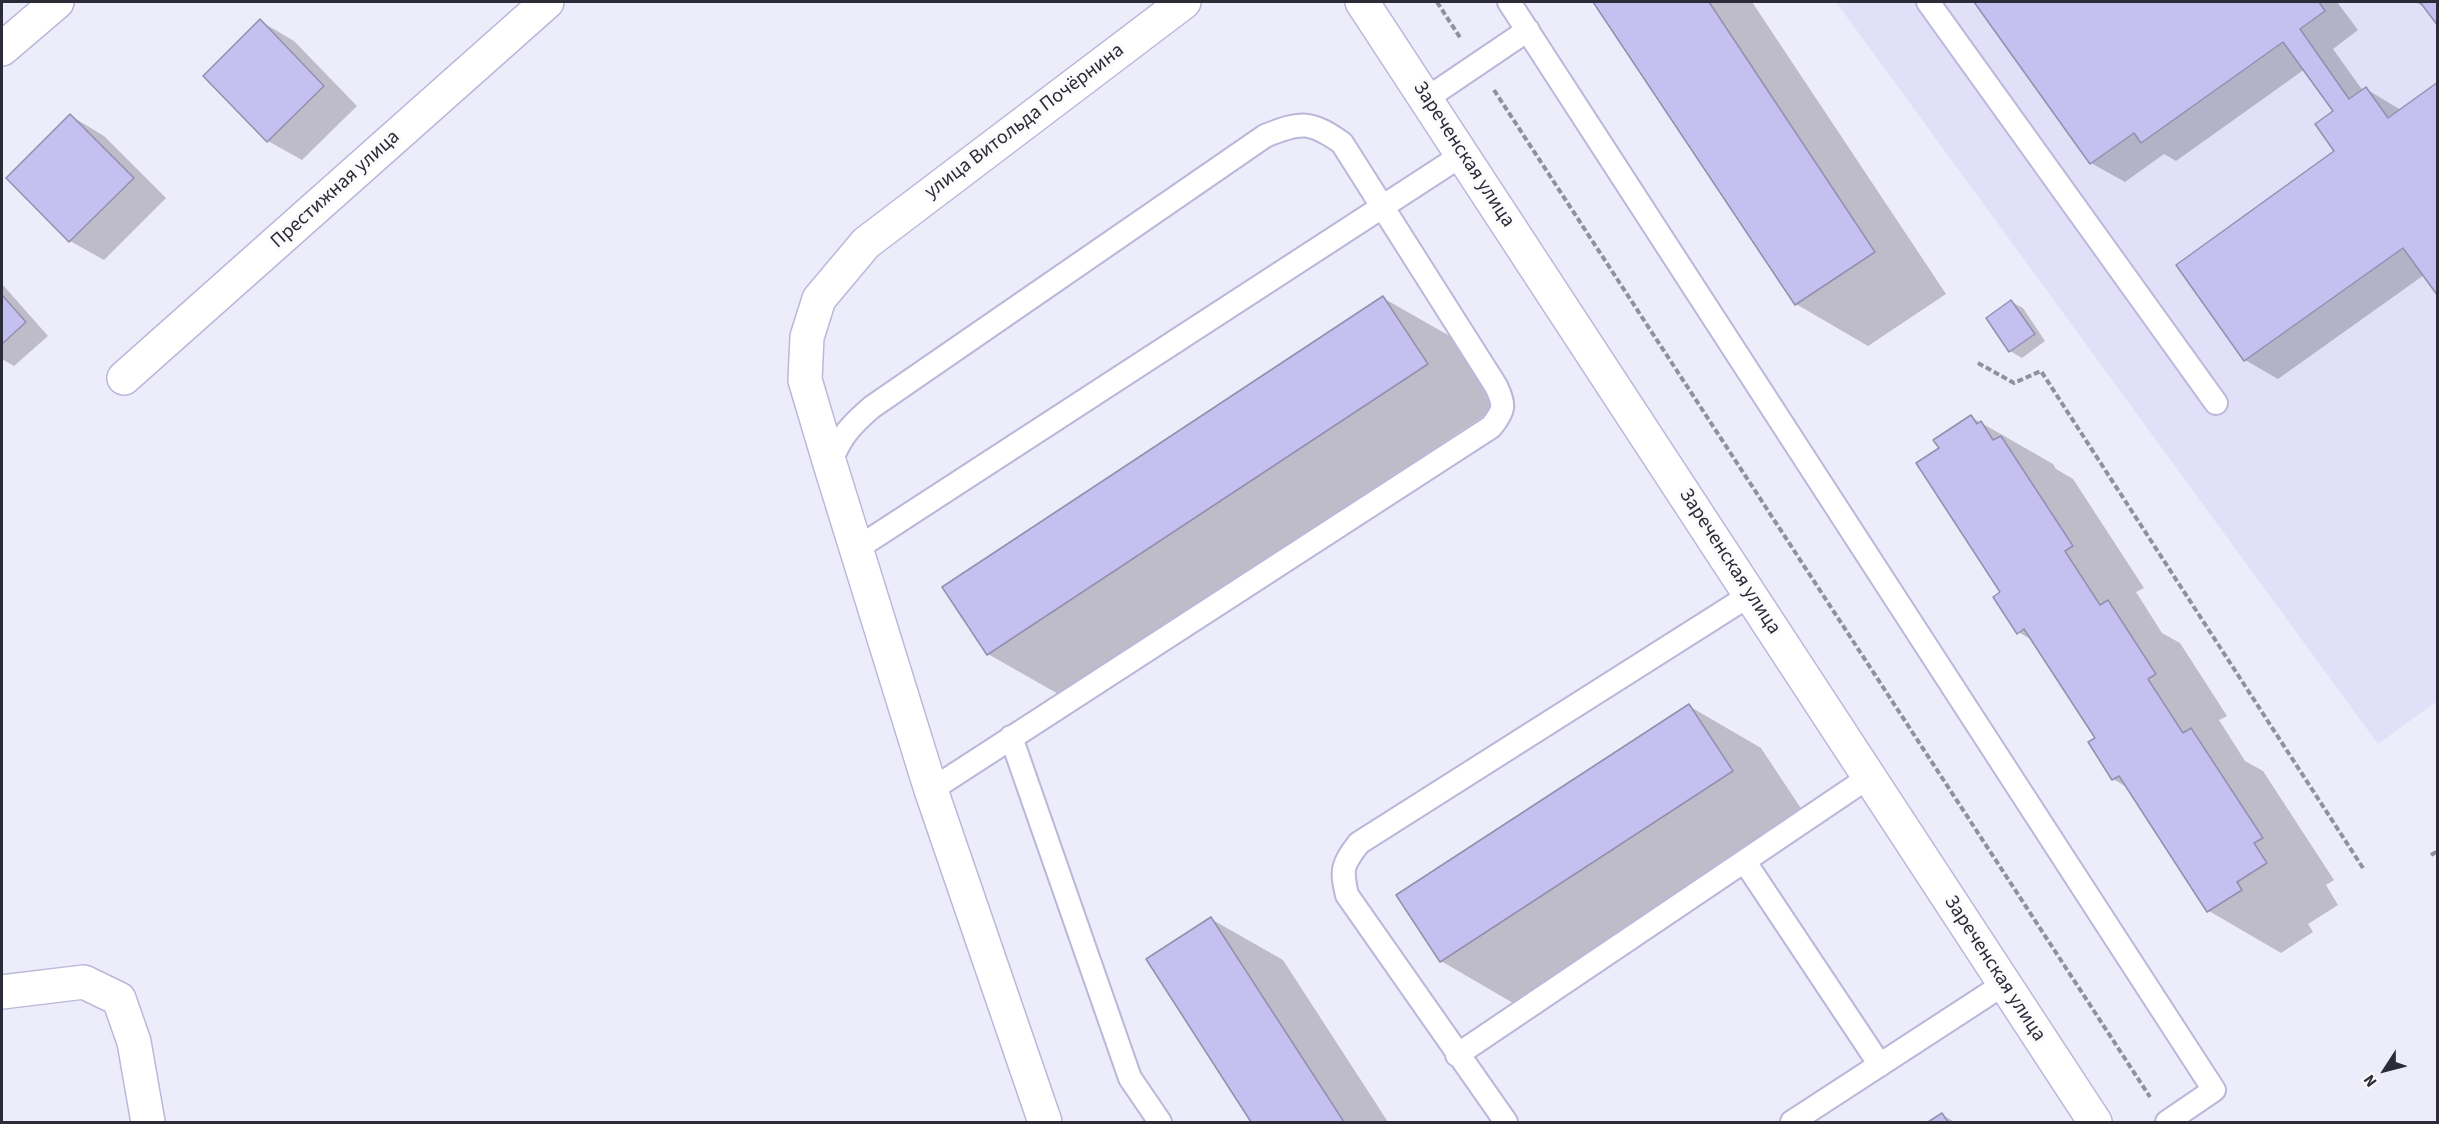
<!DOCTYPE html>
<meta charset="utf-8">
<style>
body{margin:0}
#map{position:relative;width:2439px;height:1124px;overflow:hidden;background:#edecfa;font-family:"Source Sans 3",sans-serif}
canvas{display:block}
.frame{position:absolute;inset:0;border:3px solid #2c2b38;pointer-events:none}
.north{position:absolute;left:2355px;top:1040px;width:60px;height:60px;-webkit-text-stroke:4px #fbfbfb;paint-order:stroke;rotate:234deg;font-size:16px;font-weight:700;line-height:24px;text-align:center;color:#2c2b38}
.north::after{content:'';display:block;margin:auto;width:21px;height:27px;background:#2c2b38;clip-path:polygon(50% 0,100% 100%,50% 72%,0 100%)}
</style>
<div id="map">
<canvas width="2439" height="1124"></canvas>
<div class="frame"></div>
<div class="north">N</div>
</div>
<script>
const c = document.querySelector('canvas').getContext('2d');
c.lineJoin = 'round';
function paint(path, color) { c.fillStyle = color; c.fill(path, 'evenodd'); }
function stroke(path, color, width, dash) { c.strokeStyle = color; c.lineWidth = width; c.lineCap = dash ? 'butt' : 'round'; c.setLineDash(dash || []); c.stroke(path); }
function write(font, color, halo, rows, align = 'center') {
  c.font = font + ' "Source Sans 3",sans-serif'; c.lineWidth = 6; c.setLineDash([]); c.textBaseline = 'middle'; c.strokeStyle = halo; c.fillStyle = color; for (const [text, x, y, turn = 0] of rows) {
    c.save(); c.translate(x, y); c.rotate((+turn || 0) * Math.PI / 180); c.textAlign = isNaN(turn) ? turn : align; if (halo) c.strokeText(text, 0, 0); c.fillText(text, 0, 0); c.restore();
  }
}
const built = new Path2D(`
 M1836 2H2437V701L2378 744Z`);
const shadow = new Path2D(`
 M1595 2H1752L1946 294 1868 346 1796 304Z
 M1976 2H2337L2358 30 2333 49 2363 91 2366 89 2401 110 2424 275 2278 379 2245 360 2337 152 2335 111 2305 69 2176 161 2164 154 2125 182 2091 163Z
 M2415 2H2438V23L2423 6Z
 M260 21 294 41 357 106 302 160 268 141 205 76Z
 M71 116 104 136 166 198 104 260 70 241 8 178Z
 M2 284 48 336 14 366 2 359Z
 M1383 298 1455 339 1499 406 1060 695 988 654Z
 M2011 302 2023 308 2045 341 2022 358 2010 351 1988 319Z
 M1971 417 2053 464 2056 469 2073 479 2144 588 2136 592 2162 633 2180 643 2227 716 2219 720 2245 761 2263 771 2334 880 2326 885 2338 905 2308 924 2313 932 2281 953 2209 911 2128 788 2113 779 2097 738 2034 641 2018 632 1941 449Z
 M1689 706 1761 748 1804 813 1513 1003 1441 961Z
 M1211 919 1283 960 1388 1122H1253L1148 960Z
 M1942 1115 1955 1122H1931Z`);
const building = new Path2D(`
 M1593 2H1709L1875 252 1795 305Z
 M1974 2H2319L2325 11 2300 29 2349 99 2366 87 2388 118 2438 82V296L2403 248 2244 361 2176 265 2334 151 2315 124 2333 111 2283 42 2141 143 2134 133 2090 164Z
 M2420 2H2438V26Z
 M260 19 324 86 267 142 203 76Z
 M70 114 134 178 69 242 6 178Z
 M2 295 26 322 2 344Z
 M1383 296 1428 364 987 655 942 587Z
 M2011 300 2035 334 2009 352 1986 318Z
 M1971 415 1977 424 1981 421 1993 440 2001 436 2073 546 2065 551 2100 605 2108 600 2156 674 2148 679 2183 733 2191 728 2263 838 2254 843 2267 863 2237 882 2242 890 2207 912 2119 776 2112 780 2088 742 2095 738 2024 629 2017 634 1993 597 2000 592 1916 463 1939 448 1933 440Z
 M1689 704 1733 771 1440 962 1396 895Z
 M1211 917 1344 1122H1251L1146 959Z
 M1942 1113 1948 1122H1928Z`);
const path = new Path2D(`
 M1437 2 1461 39
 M1494 90 2150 1097
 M1978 363 2014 383 2041 371 2363 868
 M2431 855 2438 851`);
const service = new Path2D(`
 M1509 2 2214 1090 2167 1122
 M1928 2 2216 403
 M1426 99 1528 30
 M830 464C840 437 850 426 872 407L1265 136C1301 121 1311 121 1342 143L1496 386C1505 405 1505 410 1491 427L931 790
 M856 549 1462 155
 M1011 737 1130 1078 1160 1122
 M1745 862 1880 1065
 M1457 1055 1869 777
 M1506 1122 1347 895C1341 869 1342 865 1359 843L1750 595
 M1792 1122 2004 984`);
const minor = new Path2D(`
 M1362 2 2095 1122
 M2 49 57 2
 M124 378 547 2
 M2 992 84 982 119 999 134 1042 148 1122
 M1045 1122 931 790 830 464 805 380 807 337 819 299 866 243 1184 2`);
const streetNames = [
 ["улица Витольда Почёрнина",1025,122,-37],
 ["Зареченская улица",1463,155,57],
 ["Престижная улица",336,190,-42],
 ["Зареченская улица",1729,562,57],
 ["Зареченская улица",1994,969,57]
];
paint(built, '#e2dff9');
paint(shadow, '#0003');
paint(building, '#c6c0f0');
stroke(building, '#928faf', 1.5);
stroke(service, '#bbb7da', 26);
stroke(minor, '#bbb7da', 36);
stroke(path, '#91909d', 4, [6, 3]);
stroke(service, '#fff', 22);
stroke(minor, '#fff', 33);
write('20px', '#2c2b38', '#fbfbfb', streetNames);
</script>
